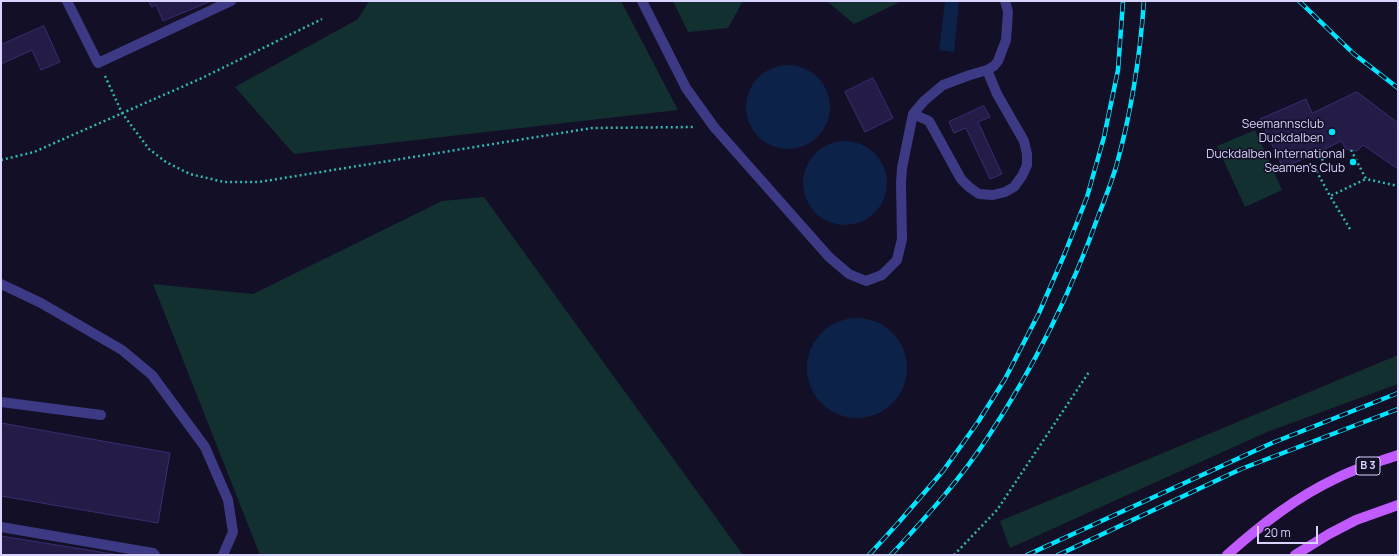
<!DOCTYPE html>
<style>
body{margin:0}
#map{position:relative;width:1399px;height:556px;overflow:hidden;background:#130f26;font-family:Manrope,sans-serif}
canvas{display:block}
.frame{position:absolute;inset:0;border:2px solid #d9d4ff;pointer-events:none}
.scale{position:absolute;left:1257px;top:526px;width:61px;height:18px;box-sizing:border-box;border:2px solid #d9d4ff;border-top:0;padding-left:5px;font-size:12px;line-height:14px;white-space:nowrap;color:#d9d4ff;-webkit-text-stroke:3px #130f26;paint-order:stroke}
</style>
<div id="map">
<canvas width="1399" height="556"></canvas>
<div class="frame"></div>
<div class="scale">20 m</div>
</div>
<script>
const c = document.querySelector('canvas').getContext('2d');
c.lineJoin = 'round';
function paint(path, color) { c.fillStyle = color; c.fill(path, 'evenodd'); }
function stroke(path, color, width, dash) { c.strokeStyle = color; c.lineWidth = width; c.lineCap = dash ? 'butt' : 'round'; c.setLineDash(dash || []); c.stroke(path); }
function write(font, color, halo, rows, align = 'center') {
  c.font = font + ' Manrope,sans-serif'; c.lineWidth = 3; c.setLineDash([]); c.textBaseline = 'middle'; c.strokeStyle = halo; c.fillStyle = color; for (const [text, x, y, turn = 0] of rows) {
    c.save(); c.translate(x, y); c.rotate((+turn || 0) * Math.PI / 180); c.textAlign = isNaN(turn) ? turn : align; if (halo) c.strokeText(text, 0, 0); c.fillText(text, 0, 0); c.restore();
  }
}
const green = new Path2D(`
 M369 1H621L678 110 294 154 235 87 358 19Z
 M673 1H743L728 28 688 32Z
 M827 1H902L854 24Z
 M1255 130 1282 190 1245 207 1217 146Z
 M484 197 743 555H260L153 284 253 294 442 201Z
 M1398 355V384L1267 432 1010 548 1000 521Z`);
const water = new Path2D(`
 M945 1H959L954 52 939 50Z
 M746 107a42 42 0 1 1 84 0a42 42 0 1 1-84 0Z
 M803 183a42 42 0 1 1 84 0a42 42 0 1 1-84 0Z
 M807 368a50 50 0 1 1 100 0a50 50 0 1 1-100 0Z`);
const building = new Path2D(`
 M149 1H211L163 21 156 5 152 7Z
 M44 26 60 62 41 70 32 50 1 64V45Z
 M873 78 893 118 865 132 845 92Z
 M1357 92 1398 123V169L1363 145 1357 151 1351 150 1346 149 1341 141 1323 150 1324 153 1317 155 1316 153 1283 168 1260 119 1306 99 1312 113Z
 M984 106 990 117 978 122 1002 174 990 179 966 128 954 133 949 122Z
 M1 423 170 453 158 523 1 496Z
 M1 536 119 555H1Z`);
const path = new Path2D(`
 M105 76 122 113 149 149 166 162 190 174 224 182H259L592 128 695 127
 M1351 150 1366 179 1398 186
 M1320 154 1324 163 1317 172 1330 196
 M1 160 34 152 202 78 322 19
 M1350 229 1330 196 1366 179
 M954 555 997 510 1089 372`);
const minor = new Path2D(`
 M67 1 98 63 231 1
 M642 1 686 88 714 127 829 257 849 274 866 281 882 275 897 260 902 239 901 183 902 168 913 114 924 101 943 85 970 75 987 70
 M913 114 929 121 961 179 969 187 979 194 993 195 1005 192 1014 187 1022 176 1027 165V154L1024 141 997 94 987 70 994 66 998 61 1006 40 1008 12 1005 1
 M1 284 41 303 122 350 152 375 205 447 228 500 233 532 223 555
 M1 402 101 415
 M1 527 153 553 155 555`);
const major = new Path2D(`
 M1227 555C1261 525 1296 497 1337 478 1357 468 1378 462 1398 455
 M1295 555 1329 534 1356 520 1398 505`);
const rail = new Path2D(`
 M1299 1 1354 54 1398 88
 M869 555 899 522 943 471 978 422 1005 379 1039 313 1065 253 1087 197 1104 137 1118 70 1123 1
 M891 555C925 518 960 480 988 437 1034 367 1071 293 1099 214 1105 199 1111 183 1116 167 1131 114 1140 56 1144 1
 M1027 555 1272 443 1398 393
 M1058 555 1241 469 1398 409`);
const markers = [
 [1332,132,4,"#00e5ff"],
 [1353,162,4,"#00e5ff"]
];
const shields = [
 [1368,466,24]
];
const shieldNames = [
 ["B 3",1368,466]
];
const poiNames = [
 ["Seemannsclub",1324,125],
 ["Duckdalben",1324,139],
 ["Duckdalben International",1345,155],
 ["Seamen's Club",1345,169]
];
paint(green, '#12302f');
paint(water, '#0c2248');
paint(building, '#241b47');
stroke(building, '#3b2d73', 1);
stroke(path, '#2fb8b0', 2.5, [2, 3]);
stroke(minor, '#3d3a85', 10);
stroke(major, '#c25bff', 10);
stroke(rail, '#00e5ff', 4.5);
stroke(rail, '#130f26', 3, [9]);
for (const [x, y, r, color] of markers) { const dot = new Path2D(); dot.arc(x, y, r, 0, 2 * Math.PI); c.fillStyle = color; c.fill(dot); stroke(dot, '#130f26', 1.5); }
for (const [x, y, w] of shields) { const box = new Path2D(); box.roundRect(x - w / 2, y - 9, w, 18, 3); c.fillStyle = '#130f26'; c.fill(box); stroke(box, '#d9d4ff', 1); }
write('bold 11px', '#d9d4ff', null, shieldNames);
write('12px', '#d9d4ff', '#130f26', poiNames, 'right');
</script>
